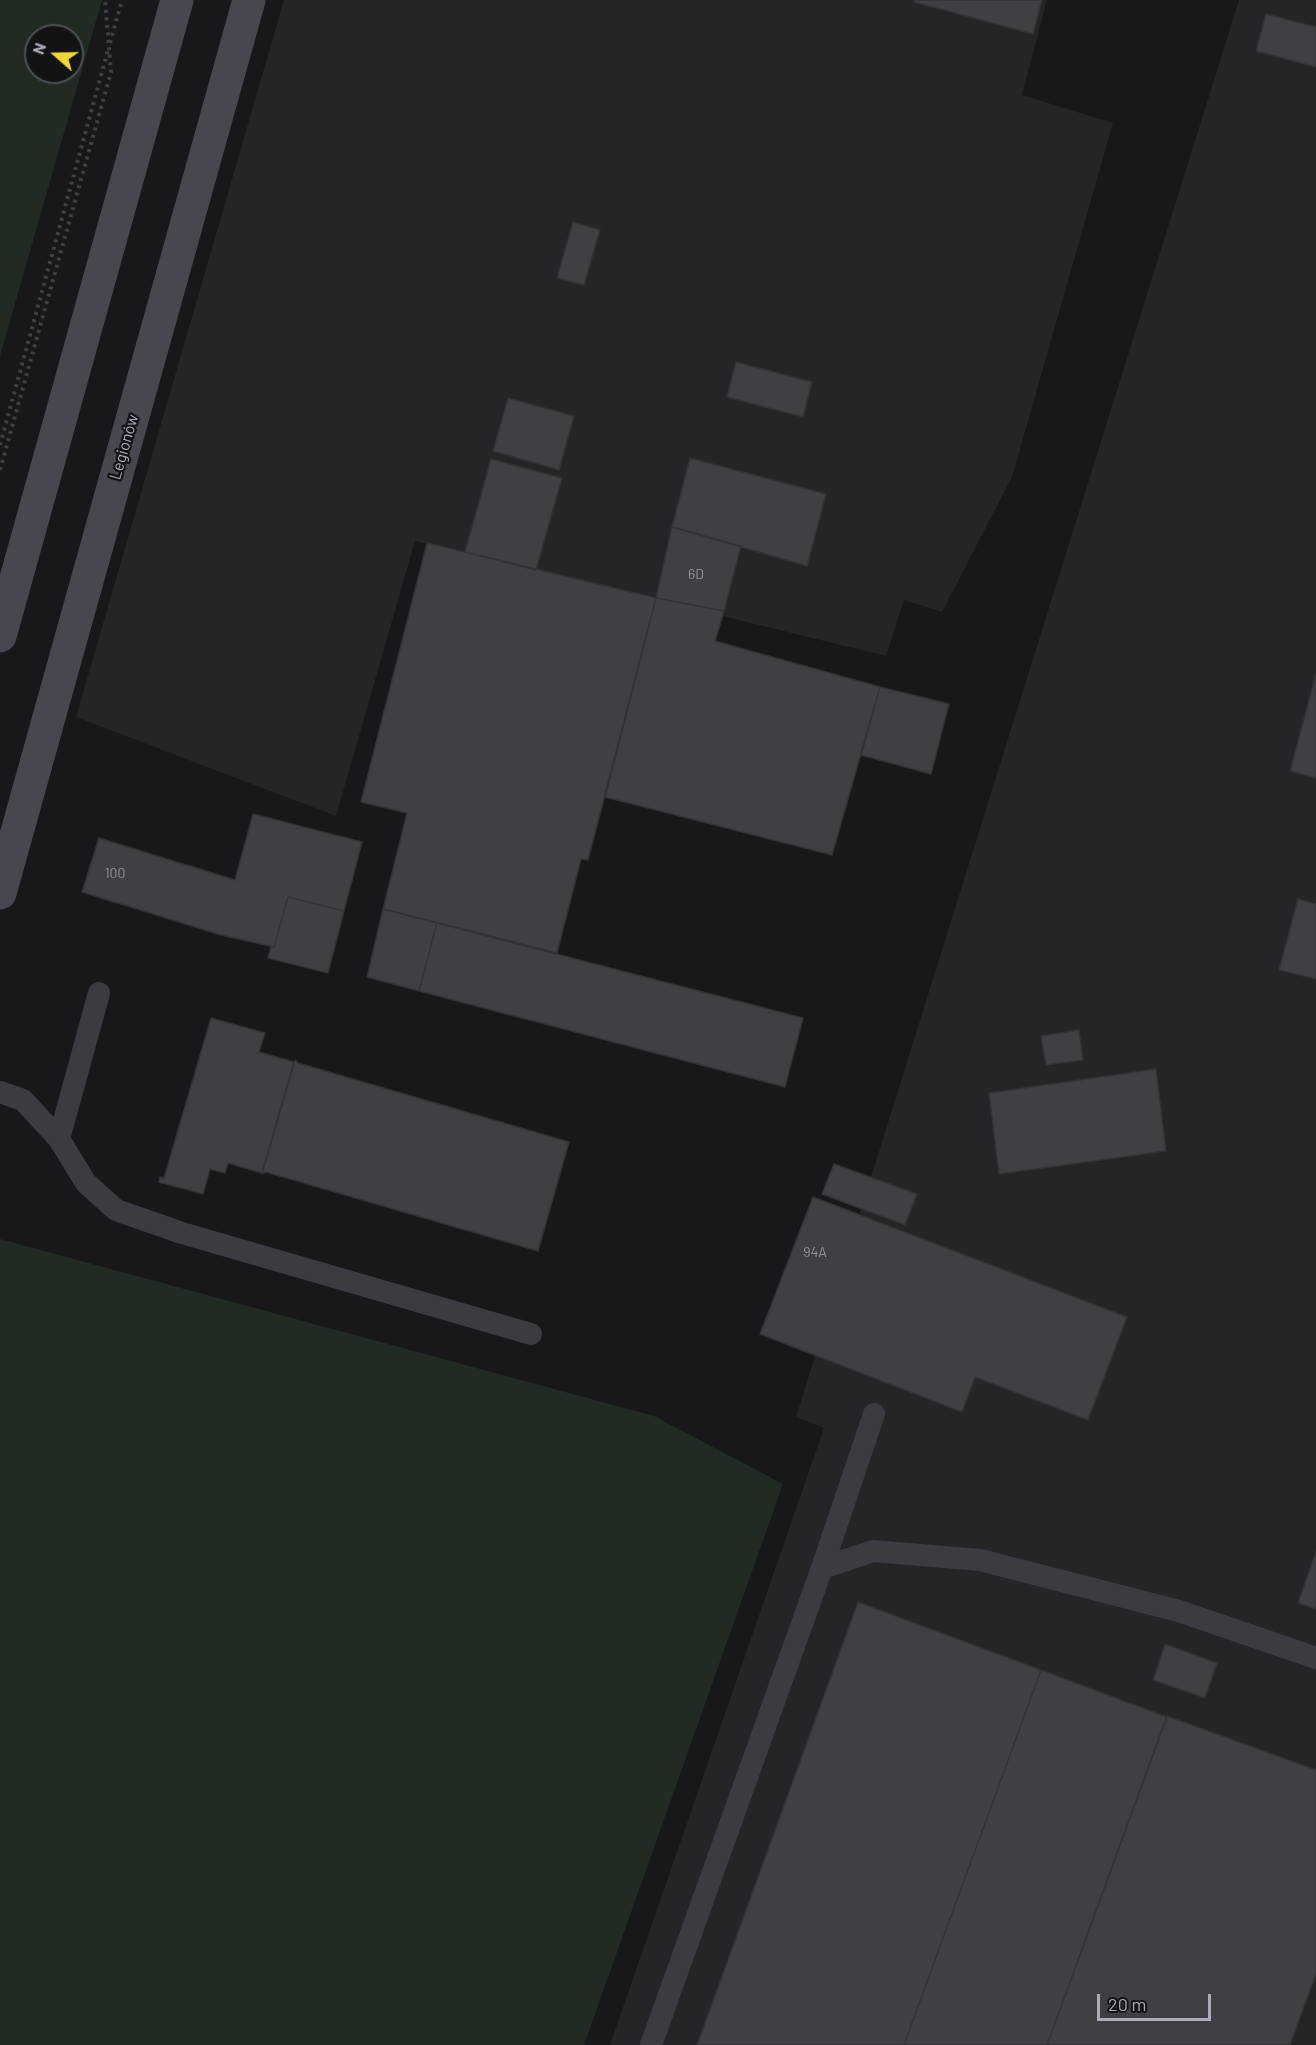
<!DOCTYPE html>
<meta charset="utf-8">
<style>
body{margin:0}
#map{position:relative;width:1316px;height:2045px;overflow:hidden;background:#18181a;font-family:Barlow,sans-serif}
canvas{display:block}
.north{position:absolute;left:24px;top:24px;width:60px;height:60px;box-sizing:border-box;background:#131315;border:2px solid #4f5057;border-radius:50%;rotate:290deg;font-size:16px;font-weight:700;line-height:24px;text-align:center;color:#aaacba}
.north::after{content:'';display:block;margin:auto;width:21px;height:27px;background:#f0d73a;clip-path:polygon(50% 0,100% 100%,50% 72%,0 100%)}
.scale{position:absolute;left:1097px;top:1994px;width:114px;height:27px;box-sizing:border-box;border:3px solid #aaacba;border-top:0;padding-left:8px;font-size:18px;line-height:21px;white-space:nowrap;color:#aaacba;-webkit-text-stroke:4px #131315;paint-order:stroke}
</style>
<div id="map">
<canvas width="1316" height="2045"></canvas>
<div class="north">N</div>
<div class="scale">20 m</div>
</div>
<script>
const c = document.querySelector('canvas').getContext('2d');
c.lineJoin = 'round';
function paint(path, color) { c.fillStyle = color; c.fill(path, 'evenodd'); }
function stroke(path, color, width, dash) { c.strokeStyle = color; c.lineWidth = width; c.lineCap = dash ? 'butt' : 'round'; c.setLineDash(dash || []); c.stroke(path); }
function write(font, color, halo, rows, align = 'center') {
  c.font = font + ' Barlow,sans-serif'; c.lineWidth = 4.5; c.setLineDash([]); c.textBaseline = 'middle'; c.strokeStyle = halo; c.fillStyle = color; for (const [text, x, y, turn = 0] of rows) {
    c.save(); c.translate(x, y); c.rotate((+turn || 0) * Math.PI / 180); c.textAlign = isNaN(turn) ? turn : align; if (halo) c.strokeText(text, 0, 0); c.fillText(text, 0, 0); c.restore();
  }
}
const built = new Path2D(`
 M284 0H1047L1022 95 1113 123 1012 477 942 612 904 600 886 656 415 541 336 816 76 717Z
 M1239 0H1316V2045H610L824 1428 796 1417Z`);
const green = new Path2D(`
 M0 0H102L0 356ZM36 36H72V72H36Z
 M0 1239 654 1416 783 1484 584 2045H0Z`);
const building = new Path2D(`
 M915 0H1042L1033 34 914 2Z
 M1266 14 1316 27V67L1256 51Z
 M573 222 600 230 584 285 557 278Z
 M736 362 812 382 803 417 727 397Z
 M508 398 574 416 559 470 493 451Z
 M690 458 826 494 807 566 672 527Z
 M491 459 562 478 536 570 465 552Z
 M672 527 741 546 724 611 656 598Z
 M427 543 656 598 588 860 581 859 557 953 383 909 407 813 361 802Z
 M656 598 724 611 715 641 880 687 832 855 605 797Z
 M1316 674V778L1290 771Z
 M880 687 949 704 931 774 861 755Z
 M253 814 362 842 344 911 288 897 274 947 221 935 82 892 99 838 235 880Z
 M288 897 344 911 328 973 268 958 271 947H274Z
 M1298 899 1316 904V979L1279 970Z
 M383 909 437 923 419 991 367 977Z
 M437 923 803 1018 785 1087 419 991Z
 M211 1018 265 1033 259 1052 294 1062 262 1173 228 1163 225 1173 210 1169 203 1194 159 1182 160 1177 164 1178Z
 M1079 1030 1083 1060 1046 1065 1041 1036Z
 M295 1060 298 1063 569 1142 538 1251 266 1172 262 1174Z
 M1156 1069 1166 1151 999 1174 989 1093Z
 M834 1164 917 1194 905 1225 822 1194Z
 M813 1197 1127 1317 1088 1420 975 1377 962 1412 760 1334Z
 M1316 1552V1609L1298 1603Z
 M858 1602 1041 1670 904 2045H697Z
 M1165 1644 1217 1663 1205 1698 1153 1680Z
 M1041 1670 1167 1717 1047 2045H904Z
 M1167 1716 1316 1770V1974L1290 2045H1047Z`);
const path = new Path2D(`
 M110 43 122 0
 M0 445 108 50
 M0 470 111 72 105 0`);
const lane = new Path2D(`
 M0 1092 23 1100 59 1139 86 1183 116 1210 182 1233 531 1334
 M59 1139 99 993
 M822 1568 874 1414
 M651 2045 822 1568 873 1551 980 1560 1179 1611 1316 1658`);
const secondary = new Path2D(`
 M0 636 177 0
 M0 893 249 0`);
const numberNames = [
 ["6D",696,574],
 ["100",115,873],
 ["94A",815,1252]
];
const streetNames = [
 ["Legionów",124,447,-74]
];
paint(built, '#252427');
paint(green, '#222a24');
paint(building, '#404044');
stroke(building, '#333236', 1.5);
stroke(path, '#3f3f46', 4, [3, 4.5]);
stroke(lane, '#3b3b41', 22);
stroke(secondary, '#47474f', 33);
write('14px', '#90919c', null, numberNames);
write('16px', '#aaacba', '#131315', streetNames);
</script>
